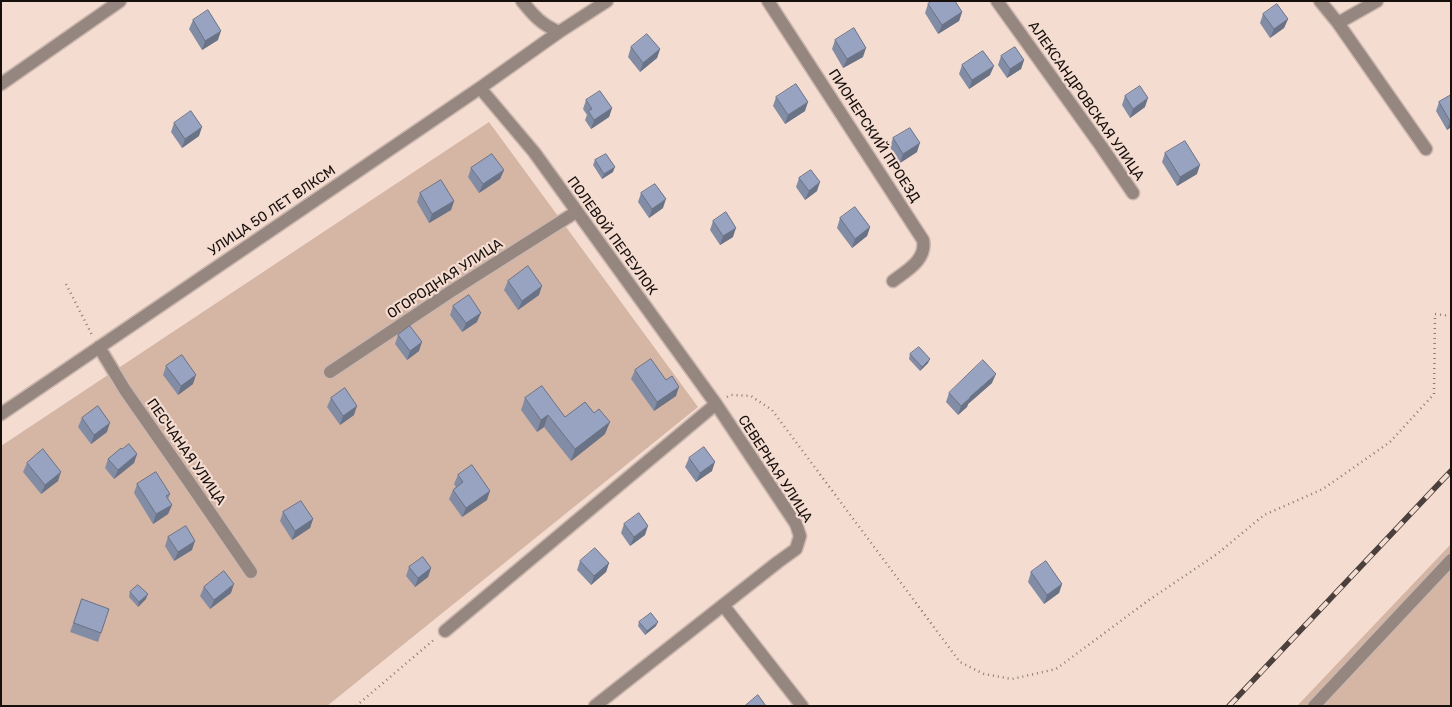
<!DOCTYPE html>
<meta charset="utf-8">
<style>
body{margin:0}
#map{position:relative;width:1452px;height:707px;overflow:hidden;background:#f4dcd1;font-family:Rubik,sans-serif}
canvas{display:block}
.frame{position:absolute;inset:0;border:2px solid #170f0c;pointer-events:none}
</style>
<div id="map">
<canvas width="1452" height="707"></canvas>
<div class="frame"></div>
</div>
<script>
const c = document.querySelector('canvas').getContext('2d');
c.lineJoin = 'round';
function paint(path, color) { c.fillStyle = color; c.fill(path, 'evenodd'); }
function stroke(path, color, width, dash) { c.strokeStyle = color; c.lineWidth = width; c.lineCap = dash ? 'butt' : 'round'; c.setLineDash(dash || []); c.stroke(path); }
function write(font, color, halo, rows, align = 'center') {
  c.font = font + ' Rubik,sans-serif'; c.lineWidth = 4.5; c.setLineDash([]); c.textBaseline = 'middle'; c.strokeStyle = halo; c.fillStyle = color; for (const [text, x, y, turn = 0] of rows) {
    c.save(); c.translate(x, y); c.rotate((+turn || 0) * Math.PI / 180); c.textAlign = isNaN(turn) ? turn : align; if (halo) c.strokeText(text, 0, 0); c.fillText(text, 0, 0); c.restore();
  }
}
const green = new Path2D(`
 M489 122 698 407 327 706H1V446Z
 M1451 544V706H1297Z`);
const path = new Path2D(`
 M66 284 93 337
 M727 397 731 395 751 396 772 410 960 662 984 674 1012 679 1056 669 1149 600 1217 554 1264 515 1323 489 1390 442 1434 394 1435 314 1451 316
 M356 706 436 638`);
const minor = new Path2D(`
 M522 1C534 16 541 24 559 32
 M768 1 923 240C927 260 906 271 893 281
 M997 1 1101 146 1133 193
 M1320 1 1338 23 1426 149
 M1338 23 1377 1
 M1 84 120 1
 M480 88 534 152 716 404 796 524 800 536 796 549 778 562 595 706
 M99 347 125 390 185 476 251 572
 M330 372 450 292 576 212
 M1 414 480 88 559 32 607 1
 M723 605 802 706
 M445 631 716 404
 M1314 706 1451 560`);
const rail = new Path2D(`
 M1229 706 1451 471`);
const wall = new Path2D(`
 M928 4 962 12 959 21 938 34 925 13Z
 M1263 14 1288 19 1284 28 1270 38 1260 23Z
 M193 20 218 40 202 50 189 29Z
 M835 40 863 57 843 68 832 49Z
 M631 47 660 49 657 58 640 72 628 57Z
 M1001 56 1024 60 1021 69 1007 78 998 65Z
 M962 65 990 75 969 89 959 74Z
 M1451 95V127L1447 130 1436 111 1439 102Z
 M1125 96 1145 107 1130 118 1122 105Z
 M776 97 805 111 785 124 773 106Z
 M586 100 612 108 609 117 591 129 585 120 587 115 583 109Z
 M174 123 199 136 182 148 171 132Z
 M893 138 917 152 900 163 890 147Z
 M1165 153 1197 174 1177 186 1162 162Z
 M595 160 613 172 602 179 593 165Z
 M471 168 504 170 500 179 479 193 468 177Z
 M799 178 817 191 805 200 796 187Z
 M420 193 454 201 451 210 429 223 417 202Z
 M641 193 663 208 649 218 638 202Z
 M840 218 870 227 867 236 852 248 837 228Z
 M713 221 733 237 720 245 710 230Z
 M508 281 539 295 518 310 504 290Z
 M453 306 477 322 462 332 450 315Z
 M398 335 419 351 407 360 395 344Z
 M910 354 928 363 920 371 909 359Z
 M166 366 193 384 178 395 163 375Z
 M635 370 666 380 676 396 654 411 631 379Z
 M992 383 968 404 967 407 958 415 946 402 949 393Z
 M331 398 354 415 340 425 327 407Z
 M525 398 565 417 605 434 571 461 544 427 537 432 521 410Z
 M82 418 107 432 91 444 78 427Z
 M122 449 137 454 134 463 114 479 105 468 108 459Z
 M689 458 712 471 696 482 685 467Z
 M27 463 58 481 41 494 23 472Z
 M458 475 487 500 462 517 449 499 453 490 456 487 454 484Z
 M137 484 170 494 168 499 172 505 168 514 153 524 134 493Z
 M283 512 313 519 310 528 292 540 280 521Z
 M624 524 645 535 630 546 621 533Z
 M168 537 192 550 174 561 165 546Z
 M580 561 609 563 606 572 591 585 577 570Z
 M409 567 431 568 428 577 415 587 406 576Z
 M1031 572 1062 584 1059 593 1044 604 1028 582Z
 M204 587 231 593 210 609 200 596Z
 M130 592 146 599 138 607 129 597Z
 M82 599 109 609 98 642 70 632Z
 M639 622 656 626 645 635 638 626Z`);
const shadedWall = new Path2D(`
 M962 12 959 21 938 34 942 25Z
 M1288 19 1284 28 1270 38 1274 29Z
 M221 31 218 40 202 50 205 41Z
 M866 48 863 57 843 68 847 59Z
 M660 49 657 58 640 72 643 63Z
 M1024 60 1021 69 1007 78 1010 69Z
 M994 66 990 75 969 89 972 80Z
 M1148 98 1145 107 1130 118 1133 109Z
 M808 102 805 111 785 124 788 115Z
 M612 108 609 117 591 129 594 120Z
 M1451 120V127L1447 130 1450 121Z
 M202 127 199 136 182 148 185 139Z
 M920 143 917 152 900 163 903 154Z
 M1200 165 1197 174 1177 186 1180 177Z
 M615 167 613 172 602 179 604 174Z
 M504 170 500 179 479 193 483 184Z
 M820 182 817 191 805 200 809 191Z
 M666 199 663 208 649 218 652 209Z
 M454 201 451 210 429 223 432 214Z
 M870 227 867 236 852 248 855 239Z
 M736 228 733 237 720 245 723 236Z
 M542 286 539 295 518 310 522 301Z
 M481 313 477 322 462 332 466 323Z
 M422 342 419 351 407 360 410 351Z
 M930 359 928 363 920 371 922 367Z
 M996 374 992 383 968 404 967 407 958 415 961 406 970 397Z
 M196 375 193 384 178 395 181 386Z
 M679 387 676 396 654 411 657 402Z
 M357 406 354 415 340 425 343 416Z
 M548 415 544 427 537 432 541 420Z
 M610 422 605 434 571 461 575 449Z
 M110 423 107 432 91 444 94 435Z
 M137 454 134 463 114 479 118 470Z
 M715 462 712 471 696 482 700 473Z
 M61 472 58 481 41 494 45 485Z
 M490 491 487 500 462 517 466 508Z
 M172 505 168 514 153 524 156 514Z
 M313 519 310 528 292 540 295 531Z
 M648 526 645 535 630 546 634 537Z
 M195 541 192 550 174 561 178 552Z
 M609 563 606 572 591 585 594 576Z
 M431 568 428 577 415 587 418 578Z
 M234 584 231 593 210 609 214 600Z
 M1062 584 1059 593 1044 604 1047 595Z
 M148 594 146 599 138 607 139 602Z
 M658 622 656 626 645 635 647 631Z`);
const building = new Path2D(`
 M932 1H955L962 12 942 25 928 4Z
 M1277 4 1288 19 1274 29 1263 14Z
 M208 10 221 31 205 41 193 20Z
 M854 28 866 48 847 59 835 40Z
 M647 34 660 49 643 63 631 47Z
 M1015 47 1024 60 1010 69 1001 56Z
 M983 51 994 66 972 80 962 65Z
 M796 84 808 102 788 115 776 97Z
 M1140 86 1148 98 1133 109 1125 96Z
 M600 91 612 108 594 120 588 111 592 109 586 100Z
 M1451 95V120L1450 121 1439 102Z
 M191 111 202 127 185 139 174 123Z
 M910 128 920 143 903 154 893 138Z
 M1185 141 1200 165 1180 177 1165 153Z
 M492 154 504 170 483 184 471 168Z
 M606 154 615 167 604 174 595 160Z
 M811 170 820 182 809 191 799 178Z
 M441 180 454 201 432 214 420 193Z
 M655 184 666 199 652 209 641 193Z
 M855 207 870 227 855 239 840 218Z
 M726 212 736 228 723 236 713 221Z
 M528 266 542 286 522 301 508 281Z
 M469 295 481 313 466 323 453 306Z
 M410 326 422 342 410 351 398 335Z
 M919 347 930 359 922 367 910 354Z
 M182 355 196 375 181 386 166 366Z
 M651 359 666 380 672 376 679 387 657 402 635 370Z
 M983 360 996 374 970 397V398L961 406 949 393Z
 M542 386 565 417 585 402 594 413 599 409 610 422 575 449 548 415 541 420 525 398Z
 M345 388 357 406 343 416 331 398Z
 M98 406 110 423 94 435 82 418Z
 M129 444 137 454 118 470 108 459 121 448 122 449Z
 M704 447 715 462 700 473 689 458Z
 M43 449 61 472 45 485 27 463Z
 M472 465 490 491 466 508 453 490 463 482 458 475Z
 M156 472 170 494 166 496 172 505 156 514 137 484Z
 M301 501 313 519 295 531 283 512Z
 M639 513 648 526 634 537 624 524Z
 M186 526 195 541 178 552 168 537Z
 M595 548 609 563 594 576 580 561Z
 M423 557 431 568 418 578 409 567Z
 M1046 561 1062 584 1047 595 1031 572Z
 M224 571 234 584 214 600 204 587Z
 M138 585 148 594 139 602 130 592Z
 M82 599 109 609 101 633 74 623Z
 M651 613 658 622 647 631 639 622Z
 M758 695 766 706H745Z`);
const streetNames = [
 ["АЛЕКСАНДРОВСКАЯ УЛИЦА",1086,101,55],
 ["ПИОНЕРСКИЙ ПРОЕЗД",874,136,57],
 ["УЛИЦА 50 ЛЕТ ВЛКСМ",272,211,-34],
 ["ПОЛЕВОЙ ПЕРЕУЛОК",612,236,54],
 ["ОГОРОДНАЯ УЛИЦА",445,279,-33],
 ["ПЕСЧАНАЯ УЛИЦА",186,452,55],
 ["СЕВЕРНАЯ УЛИЦА",775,469,57]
];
paint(green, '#d5b5a4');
stroke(minor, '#ccb7ae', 15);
stroke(path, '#8c7c75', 2.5, [1, 4]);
stroke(minor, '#958780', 12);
stroke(rail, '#4b403b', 5.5);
stroke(rail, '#f4dcd1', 4, [11]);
paint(wall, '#828ca5');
paint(shadedWall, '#6a7286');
paint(building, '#97a3c0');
stroke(building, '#6a7286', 1);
write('14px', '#170f0c', '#f4dcd1', streetNames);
</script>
